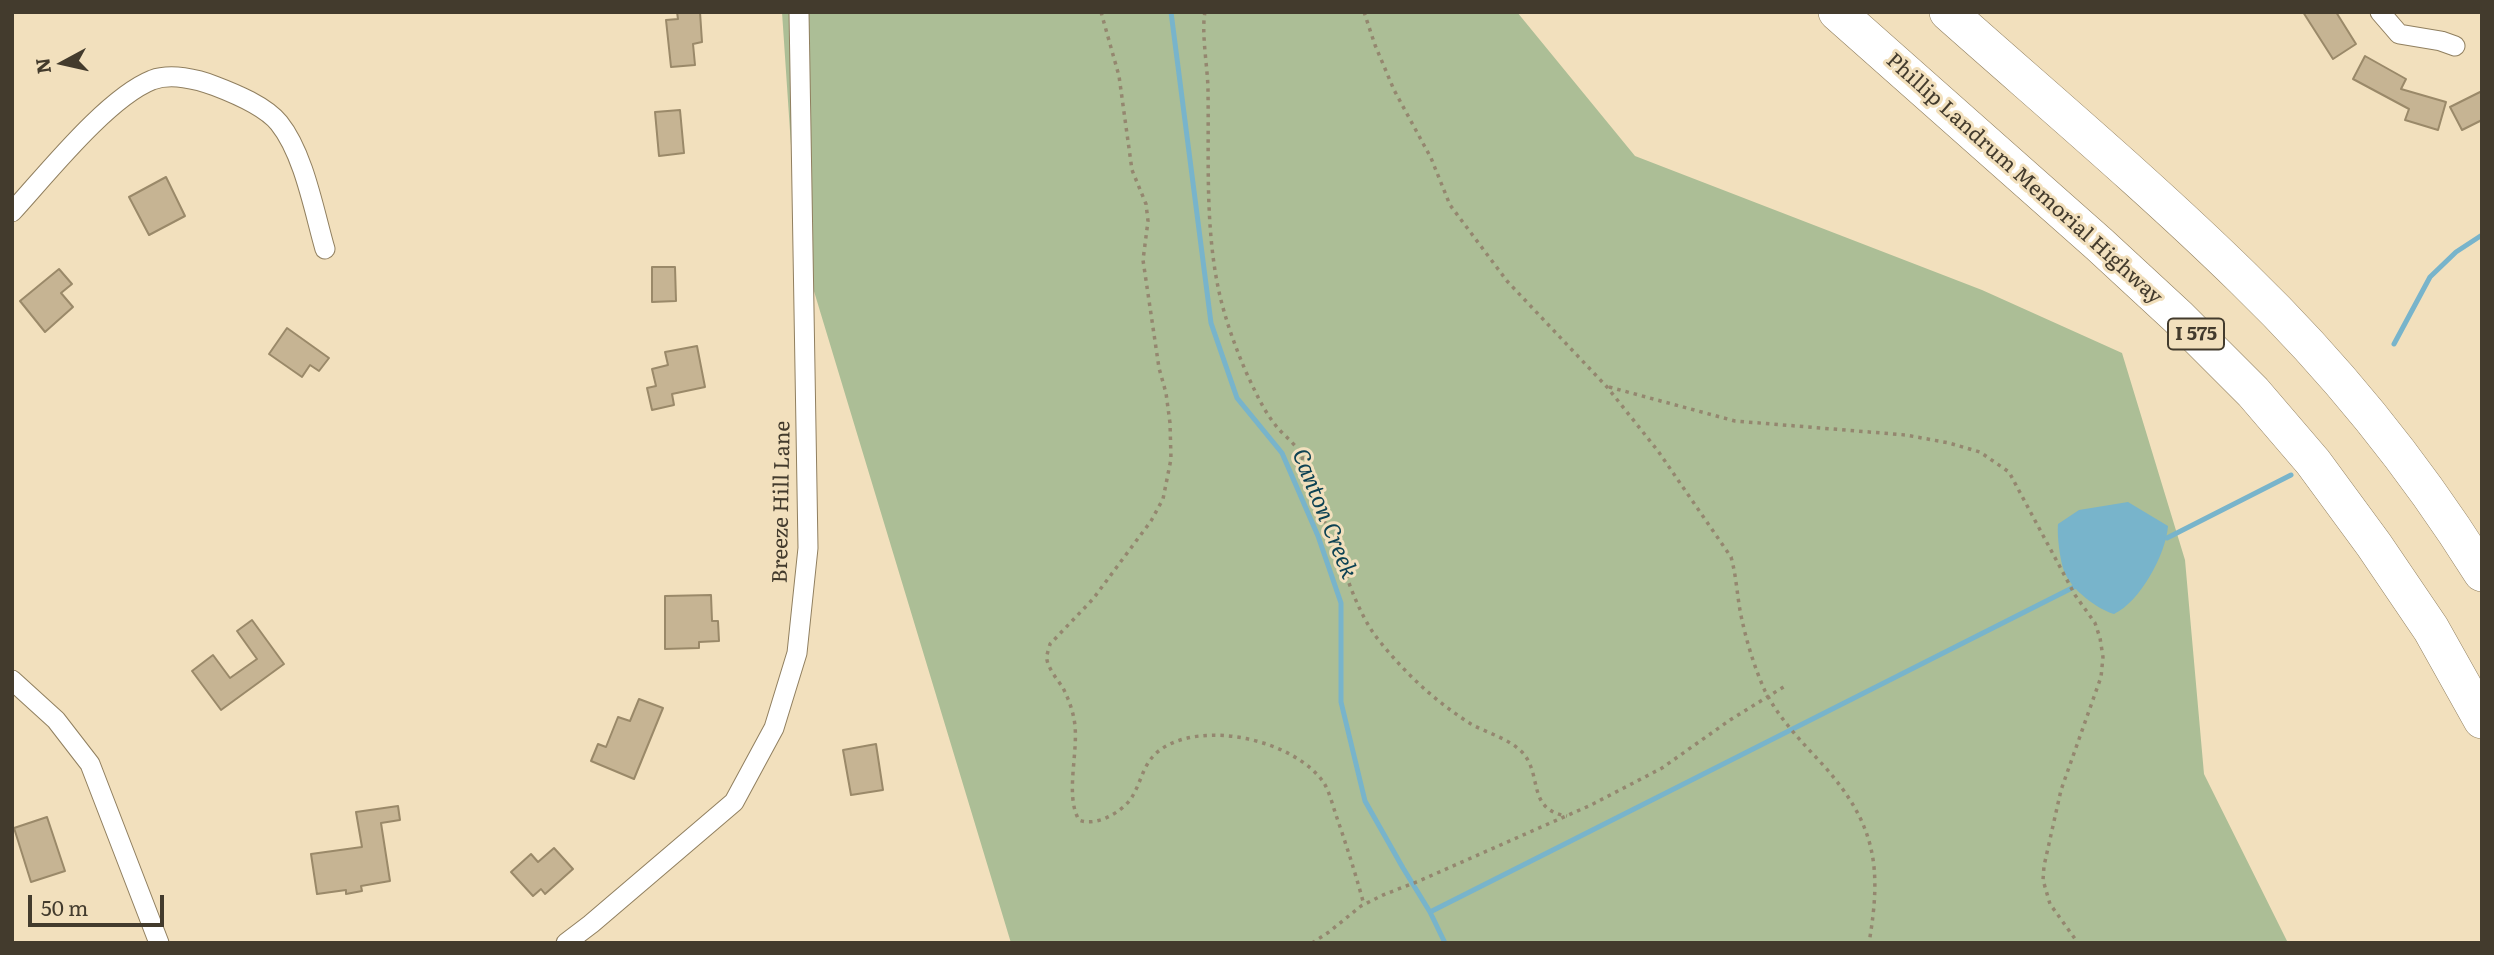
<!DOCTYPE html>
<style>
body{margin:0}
#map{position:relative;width:2494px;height:955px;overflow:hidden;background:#f2e0bd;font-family:Literata,serif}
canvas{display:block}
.frame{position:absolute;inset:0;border:14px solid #433b2d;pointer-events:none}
.north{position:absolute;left:28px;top:28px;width:70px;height:70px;-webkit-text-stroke:5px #f2e0bd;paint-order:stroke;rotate:262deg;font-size:19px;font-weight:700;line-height:28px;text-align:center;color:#433b2d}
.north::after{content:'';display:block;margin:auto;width:24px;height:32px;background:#433b2d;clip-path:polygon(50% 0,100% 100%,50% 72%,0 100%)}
.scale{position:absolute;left:28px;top:895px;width:136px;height:32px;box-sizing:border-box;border:4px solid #433b2d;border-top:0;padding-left:9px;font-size:21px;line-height:24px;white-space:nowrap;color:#433b2d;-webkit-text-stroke:5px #f2e0bd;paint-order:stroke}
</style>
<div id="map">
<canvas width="2494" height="955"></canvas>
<div class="frame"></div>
<div class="north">N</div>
<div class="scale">50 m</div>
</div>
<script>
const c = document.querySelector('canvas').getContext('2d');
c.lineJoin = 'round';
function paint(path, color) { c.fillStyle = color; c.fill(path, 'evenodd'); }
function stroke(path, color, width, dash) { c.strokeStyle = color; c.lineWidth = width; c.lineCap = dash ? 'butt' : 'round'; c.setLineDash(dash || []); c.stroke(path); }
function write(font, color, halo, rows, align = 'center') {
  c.font = font + ' Literata,serif'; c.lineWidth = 6; c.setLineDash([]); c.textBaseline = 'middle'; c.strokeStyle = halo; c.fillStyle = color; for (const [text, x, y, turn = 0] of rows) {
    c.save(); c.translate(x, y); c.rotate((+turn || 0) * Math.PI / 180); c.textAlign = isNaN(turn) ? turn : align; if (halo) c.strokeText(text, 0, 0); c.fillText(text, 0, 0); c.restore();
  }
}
const green = new Path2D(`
 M782 12H1517L1635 156 1982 290 2122 353 2185 560 2204 774 2288 943H1011L797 235Z`);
const water = new Path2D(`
 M2128 502 2168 526C2166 554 2140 602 2114 614 2097 609 2072 590 2065 573 2060 562 2057 536 2058 524L2079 510Z`);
const stream = new Path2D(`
 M1171 12 1211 323 1237 398 1282 453 1318 536 1341 603V702L1365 801 1403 868 1430 912 1445 943
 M2394 344 2430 277 2456 252 2482 235
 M2167 538 2291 475
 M1430 912 2076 586`);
const building = new Path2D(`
 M677 12H700L702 42 693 44 695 65 671 67 666 20 678 19Z
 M2303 12H2336L2356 44 2333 59Z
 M2365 56 2406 79 2401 89 2446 102 2438 130 2405 120 2409 109 2353 79Z
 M2482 91V120L2462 130 2450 107Z
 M680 110 684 153 659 156 655 112Z
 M166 177 185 216 149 235 129 197Z
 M652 267H675L676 301 652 302Z
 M59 269 72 284 61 293 73 307 45 332 20 301Z
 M287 328 329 358 319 371 310 365 302 377 269 354Z
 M697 346 705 387 672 394 674 405 652 410 647 388 656 386 652 369 668 365 665 352Z
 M711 595 712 621H718L719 641 699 642V648L665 649V596Z
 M252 620 284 664 221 710 192 671 213 655 230 678 257 659 237 631Z
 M639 699 663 708 634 779 591 761 598 744 606 747 618 717 630 721Z
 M876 744 883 790 851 795 843 750Z
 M398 806 400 820 381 823 390 881 361 886 362 891 346 894V890L317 894 311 854 362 847 356 812Z
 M47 817 65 871 31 882 14 828Z
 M554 848 573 869 545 894 541 889 533 896 511 872 531 854 538 862Z`);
const path = new Path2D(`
 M1101 12 1119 76 1132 170 1146 204 1148 221 1143 260 1159 368 1166 393 1170 423 1171 459 1163 499 1151 521 1093 599 1050 644C1049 649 1046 655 1047 660 1049 670 1058 680 1063 688 1068 698 1072 708 1074 719 1080 749 1064 794 1079 820 1095 827 1120 813 1130 800 1142 783 1142 763 1160 750 1202 719 1295 740 1324 783 1330 793 1333 807 1337 818 1347 847 1356 875 1364 905
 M1205 12C1201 33 1208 69 1208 91 1209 156 1205 223 1218 287 1224 316 1234 344 1246 372 1255 391 1263 410 1277 427 1285 437 1300 447 1303 460 1306 468 1304 477 1307 486 1314 504 1325 520 1332 538 1347 574 1356 613 1381 643 1407 675 1436 702 1471 724 1487 733 1508 738 1522 752 1543 774 1526 810 1567 816
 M1364 12 1375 45 1394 90 1431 158 1450 205 1507 281 1607 387 1658 451 1731 557C1737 578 1737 599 1742 620 1747 643 1755 669 1765 691 1780 720 1802 742 1824 766 1876 825 1882 867 1869 943
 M1609 387 1735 421 1906 435 1949 443 1980 452 2009 472 2075 595 2095 623 2100 638 2103 657 2101 677 2061 790 2044 866 2043 880 2050 904 2078 943
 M1312 943 1329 932 1361 906 1383 895 1419 881 1591 805 1662 768 1730 720 1785 686`);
const street = new Path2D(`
 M2380 12 2399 34 2441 41 2455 46
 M12 212C46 175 107 98 152 80 171 73 197 79 215 86 236 94 265 106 279 123 304 154 314 211 325 249
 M12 680 56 720 90 764 159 943
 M566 943 591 924 734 802 774 728 797 653 808 548 799 12`);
const highway = new Path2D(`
 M1837 12 2099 244 2178 317 2253 392 2313 462 2374 545 2431 629 2482 720
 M1948 12C2047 100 2148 185 2243 278 2334 366 2415 466 2482 573`);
const shields = [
 [2196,334,56]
];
const shieldNames = [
 ["I 575",2196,334]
];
const streetNames = [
 ["Phillip Landrum Memorial Highway",2024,179,42],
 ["Breeze Hill Lane",782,502,-89]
];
const waterNames = [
 ["Canton Creek",1324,514,68]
];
paint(green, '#acbe96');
paint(water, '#78b4cb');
stroke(stream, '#78b4cb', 5);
paint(building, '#c6b493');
stroke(building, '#9a8969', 2);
stroke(street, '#907f5f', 21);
stroke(highway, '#907f5f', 38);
stroke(path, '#94876f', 3.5, [3.5, 5]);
stroke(street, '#fff', 19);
stroke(highway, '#fff', 37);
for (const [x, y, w] of shields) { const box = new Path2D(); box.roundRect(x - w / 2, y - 15.5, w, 31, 5); c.fillStyle = '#f2e0bd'; c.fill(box); stroke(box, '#433b2d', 2); }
write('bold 19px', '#433b2d', null, shieldNames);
write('21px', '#433b2d', '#f2e0bd', streetNames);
write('italic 23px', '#0d4253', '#f2e0bd', waterNames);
</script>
